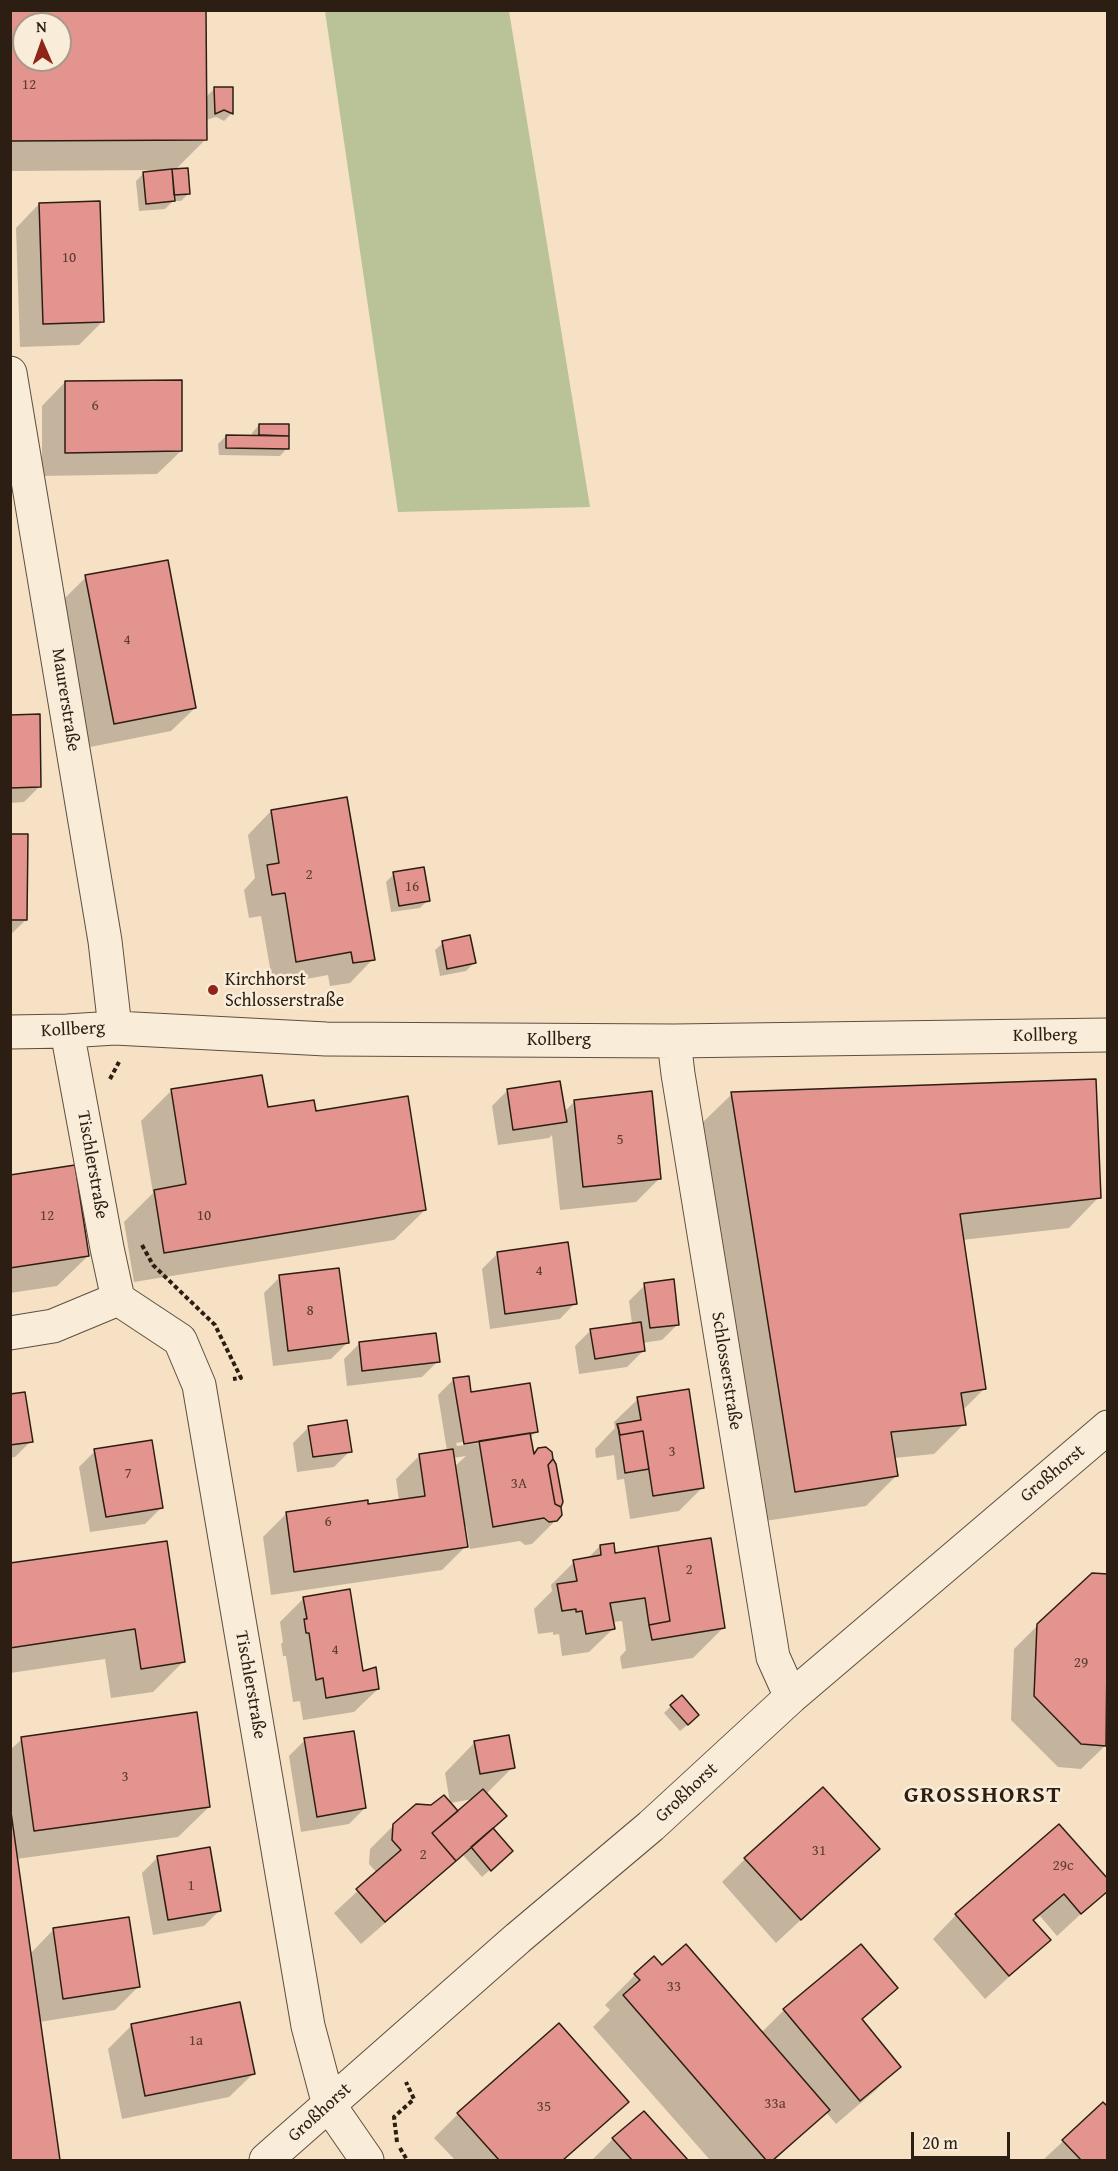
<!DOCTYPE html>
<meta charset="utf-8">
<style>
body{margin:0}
#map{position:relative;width:1118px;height:2171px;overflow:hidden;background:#f6e1c5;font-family:"Gentium Book Plus",serif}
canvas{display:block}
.frame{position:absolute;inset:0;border:12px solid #2c1e12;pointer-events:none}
.north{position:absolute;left:12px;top:12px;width:60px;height:60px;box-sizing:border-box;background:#f9ecd9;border:2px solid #a79a89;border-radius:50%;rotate:358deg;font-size:16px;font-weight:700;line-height:24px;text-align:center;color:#2c1e12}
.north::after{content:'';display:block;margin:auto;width:21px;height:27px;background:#8f2418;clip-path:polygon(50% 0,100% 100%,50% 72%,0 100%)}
.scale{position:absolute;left:911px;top:2132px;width:99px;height:27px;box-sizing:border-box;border:3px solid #2c1e12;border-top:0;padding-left:8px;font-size:18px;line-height:21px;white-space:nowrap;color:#2c1e12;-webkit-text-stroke:4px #f9ecd9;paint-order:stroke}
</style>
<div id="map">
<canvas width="1118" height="2171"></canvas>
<div class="frame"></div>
<div class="north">N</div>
<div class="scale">20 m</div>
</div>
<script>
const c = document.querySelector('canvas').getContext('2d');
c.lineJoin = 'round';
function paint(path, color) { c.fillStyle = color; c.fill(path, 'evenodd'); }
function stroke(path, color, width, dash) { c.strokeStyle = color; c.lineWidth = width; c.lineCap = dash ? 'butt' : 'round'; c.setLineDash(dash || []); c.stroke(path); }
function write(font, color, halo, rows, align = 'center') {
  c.font = font + ' "Gentium Book Plus",serif'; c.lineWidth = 5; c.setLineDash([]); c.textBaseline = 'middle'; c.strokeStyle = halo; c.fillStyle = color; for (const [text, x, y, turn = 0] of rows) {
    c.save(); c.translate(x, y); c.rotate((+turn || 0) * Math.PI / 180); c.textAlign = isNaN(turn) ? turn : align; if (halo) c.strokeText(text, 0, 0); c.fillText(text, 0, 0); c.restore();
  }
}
const green = new Path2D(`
 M325 11H509L590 507 398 512Z`);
const shadow = new Path2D(`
 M10 10H205V98L215 88 232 113 224 121 216 117 206 120V139L174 171 189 193 181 201H173L165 209 139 211 136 181 144 173 160 172V170L10 171ZM24 24H60V60H24Z
 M39 204 103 321 79 345 20 347 16 228Z
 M65 382 181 451 157 474 42 476V406Z
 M259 425 287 426V448L280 456 219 455 218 444 226 436 252 437V433Z
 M86 577 195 708 171 731 90 747 63 600Z
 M10 716 40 786 24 802 10 803Z
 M271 811 373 959 350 983 330 986 328 975 273 985 261 916 249 918 244 890 255 878 248 835Z
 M10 835 26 920 10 935Z
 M394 874 428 900 420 908 391 912 386 882Z
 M443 943 474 963 466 971 440 976 435 950Z
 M508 1090 564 1112 575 1101 660 1178 636 1202 560 1210 552 1135 549 1138 498 1145 492 1106Z
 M171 1091 266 1109 314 1113 425 1210 394 1240 134 1282 124 1222 153 1193 141 1121Z
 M732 1094 1099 1197 1069 1228 962 1240 984 1389 962 1411 964 1424 934 1454 894 1458 897 1475 866 1506 765 1521 701 1124Z
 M10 1176 88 1256 57 1286 10 1293Z
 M498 1253 575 1303 560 1319 490 1329 482 1269Z
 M280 1277 347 1343 331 1359 273 1366 264 1293Z
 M645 1285 678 1324 662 1340 642 1343 643 1351 627 1367 579 1374 575 1346 591 1330 632 1324 629 1301Z
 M360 1343 438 1361 422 1377 347 1386 344 1359Z
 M454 1379 470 1394 536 1431 530 1438 533 1456 556 1520 532 1544 525 1545 520 1541 470 1549 466 1526 463 1527 466 1546 442 1570 271 1595 263 1537 286 1514 399 1501 396 1479 420 1455 447 1451 438 1395ZM483 1439 479 1443 457 1446 456 1443ZM466 1456 454 1467 453 1458Z
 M10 1396 31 1441 15 1457 10 1458Z
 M638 1399 702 1488 679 1511 630 1519 624 1479 617 1480 614 1455 596 1458 595 1449 615 1428 614 1422Z
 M309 1427 350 1451 334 1467 297 1472 293 1443Z
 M95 1451 161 1508 145 1524 90 1532 79 1467Z
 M166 1542 183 1662 153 1692 111 1698 105 1659 10 1673V1565Z
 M600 1546 614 1555 724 1627 693 1658 622 1669 620 1657 626 1650 622 1621 612 1622 613 1629 589 1652 562 1656 559 1634 553 1635V1632L538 1634 534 1609 552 1591 551 1585 574 1562 587 1559Z
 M1108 1575V1690L1105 1746 1081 1769 1058 1767 1011 1720 1014 1649 1038 1625Z
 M304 1598 361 1673 378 1689 354 1712 303 1720 300 1701 293 1702 286 1656H283L281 1644 283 1642 280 1622Z
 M671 1706 690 1723 680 1731 664 1713Z
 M22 1739 209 1807 178 1837 16 1859 30 1954 54 1929 138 1987 115 2010 39 2022 58 2160H10V1750Z
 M305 1740 365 1808 349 1824 301 1832 289 1756Z
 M475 1742 513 1767 486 1794 492 1829 503 1858 482 1877 463 1855 361 1944 334 1913 377 1873 369 1864 370 1849 394 1825 458 1813 473 1799 450 1803 445 1773Z
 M1059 1826 1108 1889 1057 1936 1040 1916 1033 1922 1049 1940 985 1999 933 1939 956 1915Z
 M877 1849 776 1943 722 1882 745 1859Z
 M158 1857 220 1910 204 1926 153 1935 142 1873Z
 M860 1946 896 1988 861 2021 899 2066 876 2090 836 2124 826 2112 775 2160H710L593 2027 610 2010 605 2005 635 1975 661 1967 761 2033 784 2010Z
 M132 2025 253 2074 229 2097 122 2119 108 2049Z
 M559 2025 627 2102 564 2160H455L434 2138 458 2114Z
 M1103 2104 1108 2110V2160H1043Z
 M643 2113 686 2160H592L613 2139Z`);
const building = new Path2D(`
 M10 10H206L207 140 10 141ZM24 24H60V60H24Z
 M214 87H233V114L224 110 215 114Z
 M188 168 190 194 174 195 172 169Z
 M172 169 175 201 146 204 143 172Z
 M100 201 104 322 43 324 39 203Z
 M182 380V451L65 453V381Z
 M259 424H289V436L259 435Z
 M226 435 289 436V449L226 448Z
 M168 560 196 708 114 724 85 575Z
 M40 714 41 787 10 788V715Z
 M347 797 375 960 353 963 351 952 296 962 285 893 272 895 267 865 279 863 271 810Z
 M10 834H28L27 920H10Z
 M424 867 430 901 399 906 393 872Z
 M470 935 476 963 447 969 442 941Z
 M262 1075 268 1107 314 1100 316 1111 408 1096 426 1210 164 1253 154 1190 186 1184 171 1089Z
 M1096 1079 1101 1198 960 1214 986 1389 961 1393 966 1425 891 1432 898 1476 795 1492 731 1092Z
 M560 1081 567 1122 513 1130 507 1089Z
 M652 1091 661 1179 583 1187 574 1100Z
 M75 1165 89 1256 10 1268V1175Z
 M568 1242 577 1304 505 1314 497 1252Z
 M339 1268 349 1343 288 1351 279 1275Z
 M674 1279 679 1325 650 1328 644 1283Z
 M641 1322 645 1351 595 1359 590 1329Z
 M436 1333 440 1362 362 1371 359 1342Z
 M469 1376 471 1392 530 1383 538 1432 464 1444 453 1378Z
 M689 1389 704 1488 653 1496 643 1431 620 1435 617 1424 641 1420 637 1397Z
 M25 1392 33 1442 10 1445V1394Z
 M347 1420 352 1452 313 1457 308 1426Z
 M618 1426 620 1435 643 1431 649 1469 625 1473Z
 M530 1433 534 1454 538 1448 546 1447 552 1452 553 1459 548 1465 555 1504 561 1507 562 1515 557 1521 549 1522 544 1518 493 1527 479 1441Z
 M152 1440 163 1508 106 1517 94 1449Z
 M453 1449 468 1547 294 1572 286 1512 368 1500V1504L425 1496 419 1454Z
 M553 1459 556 1464 563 1502 561 1507 555 1504 548 1465Z
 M711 1538 725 1628 652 1640 649 1625 670 1621 658 1546Z
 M167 1541 185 1662 141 1669 135 1629 10 1648V1563Z
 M614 1543 615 1553 658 1546 670 1621 649 1625 645 1598 610 1603 615 1629 586 1634 582 1611 576 1612V1609L562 1611 557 1584 577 1581 573 1560 601 1555 600 1545Z
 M1092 1573 1108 1574 1106 1746 1081 1744 1034 1696 1037 1624Z
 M350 1589 363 1671 376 1667 379 1689 326 1698 323 1678 316 1680 309 1633H306L304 1619H307L303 1597Z
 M682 1695 699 1715 688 1725 670 1705Z
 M197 1712 210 1807 34 1831 21 1737Z
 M354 1731 366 1808 317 1817 304 1738Z
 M509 1735 515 1768 480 1774 474 1741Z
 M823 1787 880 1849 801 1920 744 1858Z
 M483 1789 507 1816 456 1861 432 1833Z
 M444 1795 458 1811 432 1833 456 1861 385 1922 356 1889 401 1850 392 1840 393 1824 416 1804 431 1805Z
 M10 1805 60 2160H10Z
 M1059 1824 1108 1879V1891L1081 1914 1064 1894 1033 1920 1051 1940 1009 1976 955 1914Z
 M493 1828 513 1851 491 1871 471 1847Z
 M210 1847 221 1911 168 1920 157 1856Z
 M129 1917 140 1987 63 1999 53 1928Z
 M686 1944 830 2110 773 2160H766L623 1995 640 1980 634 1974 654 1956 662 1965Z
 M861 1944 898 1988 862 2019 901 2067 860 2101 783 2009Z
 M240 2002 255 2074 145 2096 131 2024Z
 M559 2023 629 2102 563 2160H499L457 2113Z
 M1103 2102 1108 2107V2160H1081L1062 2140Z
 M644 2111 688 2160H632L612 2138Z`);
const path = new Path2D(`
 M110 1079 119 1062
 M142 1245 153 1265 215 1325 241 1378 233 1379
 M397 2142 394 2117 414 2099 406 2082
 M400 2148 407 2160`);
const street = new Path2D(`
 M10 373 105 941 115 1028
 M67 1031 107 1248 118 1299 180 1340 199 1385 308 2026 329 2105 367 2160
 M10 1032 67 1031 115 1028 326 1039 674 1041 1108 1035
 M674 1041 678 1074 773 1657 791 1697
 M10 1333 53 1326 118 1299
 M266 2160 518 1938 651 1826 791 1697 1108 1427`);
const markers = [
 [213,990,6,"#8f2418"]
];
const numberNames = [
 ["12",29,85],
 ["10",69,258],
 ["6",95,406],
 ["4",127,640],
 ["2",309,875],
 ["16",412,887],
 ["5",620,1140],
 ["12",47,1216],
 ["10",204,1216],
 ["4",539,1271],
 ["8",310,1311],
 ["3",672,1452],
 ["7",128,1474],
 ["3A",519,1484],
 ["6",328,1522],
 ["2",689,1570],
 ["4",335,1650],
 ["29",1081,1663],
 ["3",125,1777],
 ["31",819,1851],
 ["2",423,1855],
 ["29c",1063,1866],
 ["1",191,1886],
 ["33",674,1987],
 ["1a",196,2041],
 ["33a",775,2104],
 ["35",544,2107]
];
const streetNames = [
 ["Maurerstraße",65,700,81],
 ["Kollberg",73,1030,-3],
 ["Kollberg",1045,1036,-1],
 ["Kollberg",559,1040],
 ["Tischlerstraße",92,1165,80],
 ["Schlosserstraße",726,1371,81],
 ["Großhorst",1053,1474,-40],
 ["Tischlerstraße",250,1685,80],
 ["Großhorst",687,1793,-43],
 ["Großhorst",320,2113,-42]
];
const poiNames = [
 ["Kirchhorst",225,980],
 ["Schlosserstraße",225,1001]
];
const districtNames = [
 ["GROSSHORST",983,1796]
];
paint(green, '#bac397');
paint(shadow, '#0003');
paint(building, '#e4948e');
stroke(building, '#2c1e12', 1.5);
stroke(street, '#5e4f3f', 35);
stroke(path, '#2c1e12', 4, [4.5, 3]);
stroke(street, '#f9ecd9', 33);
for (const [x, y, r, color] of markers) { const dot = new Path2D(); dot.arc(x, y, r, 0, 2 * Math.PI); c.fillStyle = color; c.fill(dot); stroke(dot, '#f9ecd9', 2); }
write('15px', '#5a3c31', null, numberNames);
write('18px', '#2c1e12', '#f9ecd9', streetNames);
write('18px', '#2c1e12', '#f9ecd9', poiNames, 'left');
c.letterSpacing = '1.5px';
write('bold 24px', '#2c1e12', '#f9ecd9', districtNames);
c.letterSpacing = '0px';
</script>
